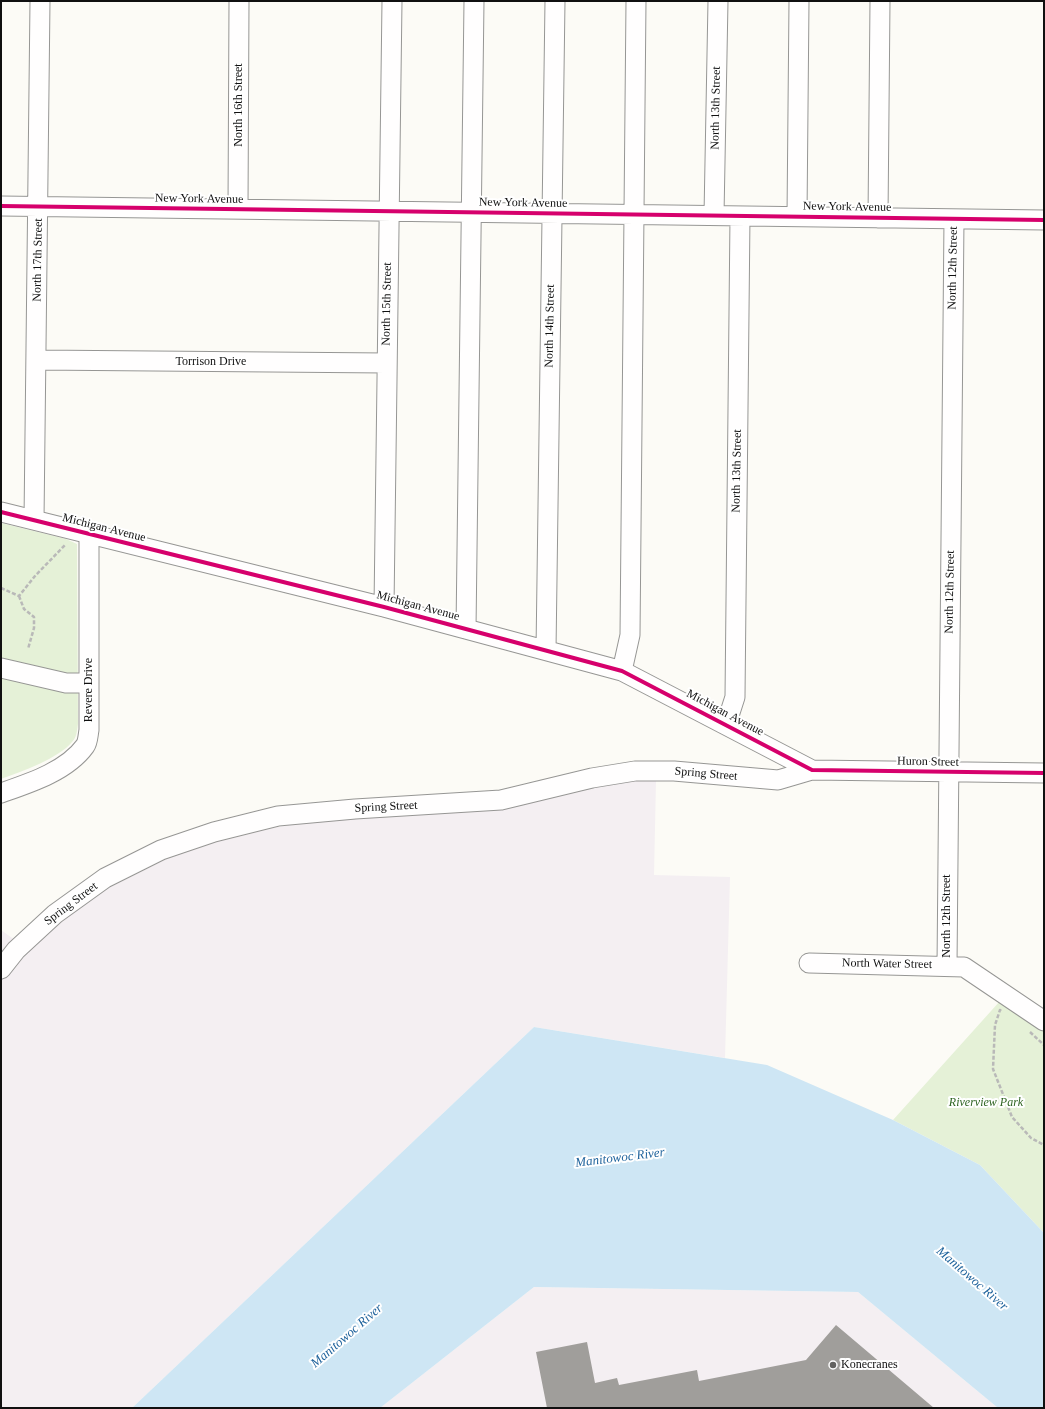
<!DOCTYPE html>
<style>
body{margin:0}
#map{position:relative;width:1045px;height:1409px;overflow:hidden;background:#fcfbf6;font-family:"Times New Roman",serif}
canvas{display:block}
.frame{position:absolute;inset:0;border:2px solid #101010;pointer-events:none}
</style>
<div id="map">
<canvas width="1045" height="1409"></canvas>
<div class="frame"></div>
</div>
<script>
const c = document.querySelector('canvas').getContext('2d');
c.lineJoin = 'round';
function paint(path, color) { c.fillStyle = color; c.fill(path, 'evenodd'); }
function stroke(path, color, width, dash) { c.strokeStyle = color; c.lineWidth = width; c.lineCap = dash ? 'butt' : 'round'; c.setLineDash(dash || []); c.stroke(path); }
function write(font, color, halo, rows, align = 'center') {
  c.font = font + ' "Times New Roman",serif'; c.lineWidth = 4; c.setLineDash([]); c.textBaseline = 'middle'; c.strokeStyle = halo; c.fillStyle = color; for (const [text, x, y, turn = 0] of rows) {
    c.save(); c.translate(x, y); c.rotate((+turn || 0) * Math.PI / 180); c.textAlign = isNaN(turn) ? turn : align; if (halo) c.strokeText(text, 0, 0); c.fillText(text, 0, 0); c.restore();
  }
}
const industrial = new Path2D(`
 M627 780 656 781 654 875 730 877 725 1058 534 1027 132 1408H1V930L15 940 95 893 174 854 227 836 320 819Z
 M534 1287 858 1292 998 1408H380Z`);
const green = new Path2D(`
 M1 523 66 539 77 544 78 724C77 730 77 737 72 742 59 758 21 772 1 779Z
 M1000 1001 1044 1031V1233L980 1165 893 1120Z`);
const water = new Path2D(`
 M534 1027 767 1065 893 1120 980 1165 1044 1233V1408H998L858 1292 534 1287 380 1408H132Z`);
const building = new Path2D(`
 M836 1325 934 1408H547L536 1352 587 1342 595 1383 617 1378 619 1385 697 1370 699 1381 806 1360Z`);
const path = new Path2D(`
 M1 588 19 596 35 576 65 545
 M19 596 24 609 34 617V628L28 649
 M1001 1011 1000 1010 995 1025 993 1069 1012 1117 1031 1138 1044 1145
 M1030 1032 1044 1045`);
const minor = new Path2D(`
 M1 206 1044 220
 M238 209 239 1
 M714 215 718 1
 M797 216 799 1
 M878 218 880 1
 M37 360 386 363
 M1 512 384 607 622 671 812 770 1044 773
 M34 520 40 1
 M384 607 392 1
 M466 629 474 1
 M546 650 555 1
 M1 668 66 683H89
 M622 671 630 635 636 1
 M726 725 735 697 740 216
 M1 793C30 783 67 771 85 746 88 742 88 735 89 730V535
 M809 963 964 967 1044 1021
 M947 965 954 219
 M1 969 16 950 55 914 105 878 161 850 214 832 278 816 355 809 501 800 592 778 635 771H674L778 780 812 770`);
const cycleway = new Path2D(`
 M1 206 1044 220
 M1 512 384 607 622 671 812 770 1044 773`);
const markers = [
 [833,1365,4,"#636260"]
];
const streetNames = [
 ["North 16th Street",239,105,-90],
 ["North 13th Street",716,108,-89],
 ["New York Avenue",199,199,1],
 ["New York Avenue",523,203,1],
 ["New York Avenue",847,207,1],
 ["North 17th Street",38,260,-89],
 ["North 12th Street",953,268,-89],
 ["North 15th Street",387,304,-89],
 ["North 14th Street",550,326,-89],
 ["Torrison Drive",211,362],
 ["North 13th Street",737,471,-89],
 ["Michigan Avenue",104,528,14],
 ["North 12th Street",950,592,-89],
 ["Michigan Avenue",418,606,15],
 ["Revere Drive",89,690,-90],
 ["Michigan Avenue",725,713,28],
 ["Huron Street",928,762,1],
 ["Spring Street",706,774,5],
 ["Spring Street",386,807,-3],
 ["Spring Street",71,904,-37],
 ["North 12th Street",947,916,-90],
 ["North Water Street",887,964,1]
];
const parkNames = [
 ["Riverview Park",986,1103]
];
const poiNames = [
 ["Konecranes",841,1365]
];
const waterNames = [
 ["Manitowoc River",620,1158,-7],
 ["Manitowoc River",972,1279,41],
 ["Manitowoc River",347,1336,-41]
];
paint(industrial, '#f4eff2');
paint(green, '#e5f1d7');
paint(water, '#cee6f4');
paint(building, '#a09e9b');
stroke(minor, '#969694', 21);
stroke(path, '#b9b9b8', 2.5, [4, 2]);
stroke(minor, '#fffefe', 19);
stroke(cycleway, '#d6006c', 4);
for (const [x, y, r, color] of markers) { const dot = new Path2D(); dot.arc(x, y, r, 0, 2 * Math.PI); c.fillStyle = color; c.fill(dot); stroke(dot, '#fff', 1.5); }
write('12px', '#101010', '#fff', streetNames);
write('italic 12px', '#2f6523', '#fff', parkNames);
write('12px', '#101010', '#fff', poiNames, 'left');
write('italic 13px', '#1f639c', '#fff', waterNames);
</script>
